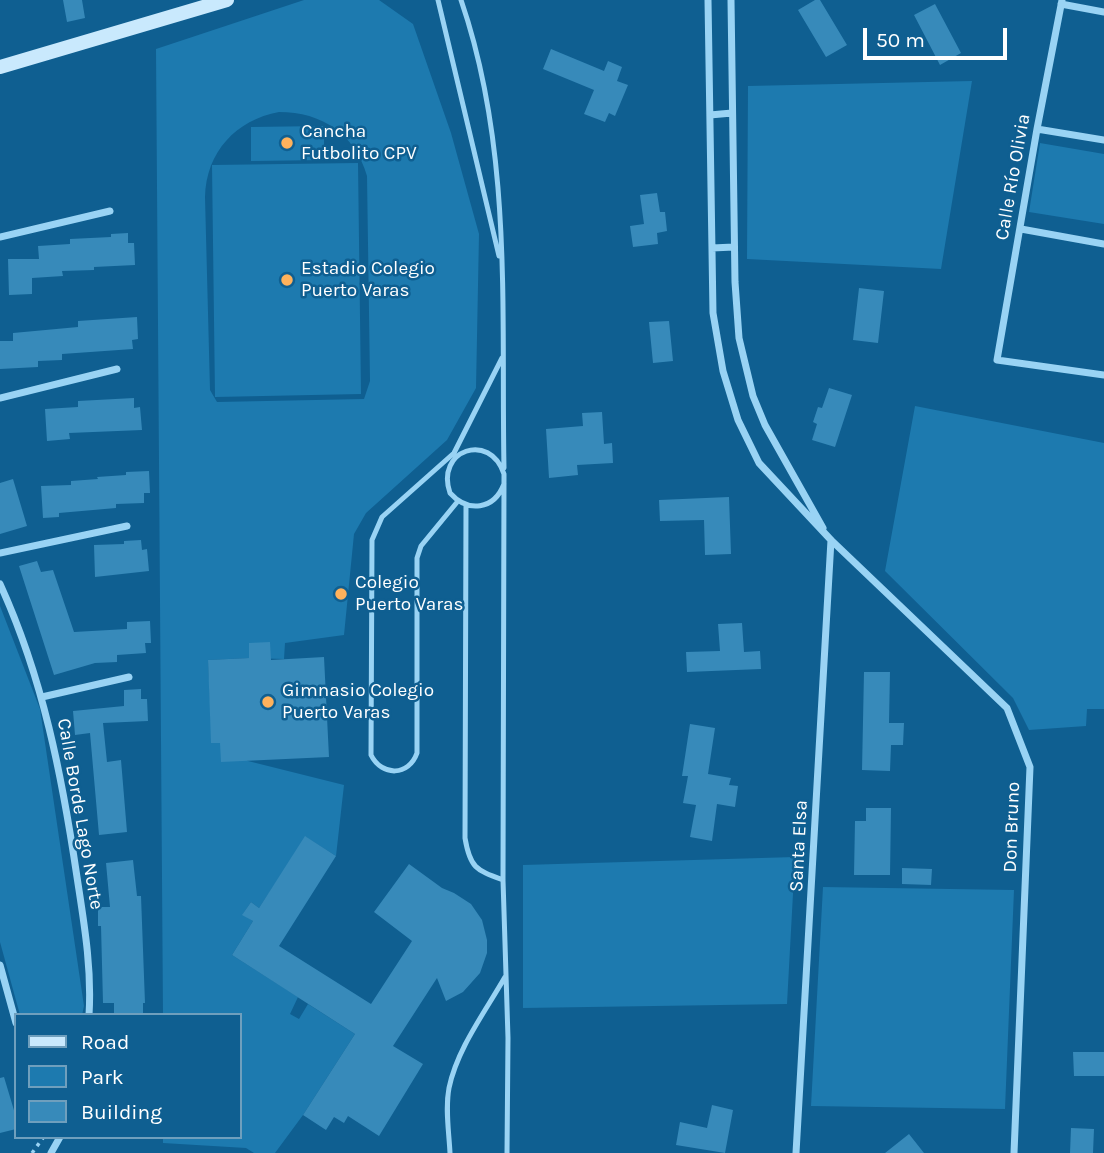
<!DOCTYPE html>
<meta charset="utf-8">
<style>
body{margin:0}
#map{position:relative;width:1104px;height:1153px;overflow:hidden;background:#0f5f91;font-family:Karla,sans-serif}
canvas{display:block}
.legend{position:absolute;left:14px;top:1013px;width:228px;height:126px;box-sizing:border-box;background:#0f5f91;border:2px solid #6f9fbd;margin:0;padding:9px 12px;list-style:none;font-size:21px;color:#fff}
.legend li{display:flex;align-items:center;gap:14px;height:35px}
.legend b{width:35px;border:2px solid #6f9fbd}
.scale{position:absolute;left:863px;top:28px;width:144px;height:32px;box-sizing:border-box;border:4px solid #fff;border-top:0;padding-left:9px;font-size:21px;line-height:24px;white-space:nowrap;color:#fff;-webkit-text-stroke:5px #0f5f91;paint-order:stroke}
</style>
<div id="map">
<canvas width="1104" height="1153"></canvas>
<ul class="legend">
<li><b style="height:9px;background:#c9e9fd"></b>Road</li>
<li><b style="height:19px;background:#1d7aaf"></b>Park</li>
<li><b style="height:19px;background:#378aba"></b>Building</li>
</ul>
<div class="scale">50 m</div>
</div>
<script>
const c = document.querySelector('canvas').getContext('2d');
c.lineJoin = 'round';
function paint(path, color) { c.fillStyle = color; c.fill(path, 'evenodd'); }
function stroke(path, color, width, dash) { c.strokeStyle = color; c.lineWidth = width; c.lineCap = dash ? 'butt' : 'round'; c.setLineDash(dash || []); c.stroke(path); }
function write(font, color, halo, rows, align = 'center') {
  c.font = font + ' Karla,sans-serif'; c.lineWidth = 5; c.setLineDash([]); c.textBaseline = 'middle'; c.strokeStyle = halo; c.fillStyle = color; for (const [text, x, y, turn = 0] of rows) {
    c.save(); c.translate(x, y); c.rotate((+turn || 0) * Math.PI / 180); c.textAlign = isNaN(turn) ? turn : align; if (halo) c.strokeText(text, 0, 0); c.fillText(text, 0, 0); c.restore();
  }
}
const green = new Path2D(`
 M304 0H379L413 24 451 133 479 234 476 388 447 440 366 513 354 534 344 635 285 643 284 659 249 658 208 660 212 743H220L248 761 344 785 336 856 306 837 259 908 251 902 243 914 253 921 232 955 298 997 290 1014 299 1019 308 1004 355 1034 303 1115 275 1153H254L246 1148 163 1143V1137H240V1015H163L156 49ZM279 112C322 112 355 134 367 176L370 381 364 399 217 402 210 390 205 197C206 152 236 120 279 112Z
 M972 81 941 269 747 259 748 86Z
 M324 126V160L251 161V127Z
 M1040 143 1104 154V224L1029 212Z
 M358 163 361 394 215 397 212 165Z
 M915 406 1104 443V709H1087L1086 726 1029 730 1013 698 885 571Z
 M0 606 40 709 84 1006 82 1015H20L0 942Z
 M795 857 787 1004 523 1008V865Z
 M823 887 1014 890 1005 1109 811 1106Z`);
const building = new Path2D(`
 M63 0H82L85 18 67 22Z
 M815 0H820L847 45 826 57 798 10Z
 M935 4 961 53 940 65 914 15Z
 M551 49 604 71 608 61 622 67 617 81 628 85 615 116 609 113 605 122 584 114 594 90 543 69Z
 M657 193 660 212H665L667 231 657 233 658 244 633 247 630 226 644 224 640 195Z
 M128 233V243H134L135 265 94 267V270L62 271 63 276 32 278V294L9 295 8 259H39L38 246 70 244V239L111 237V234Z
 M859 288 884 291 878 343 853 340Z
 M137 317 138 339 132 340 133 349 62 354V360L38 361V367L0 369V341H13V333L78 327V321Z
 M669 321 673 361 653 363 649 322Z
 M829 388 852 395 835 447 812 440 817 424 813 422 818 407 822 408Z
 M134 398V408L140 407 142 430 69 433 70 439 47 441 45 409 78 407V401Z
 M602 412 604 444 612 443 613 463 577 465 578 475 549 478 546 429 583 426 582 413Z
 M149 471 150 493H144V503L116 504V508L59 513V517L43 518 41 486 71 485V481L98 479 97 477 126 475V472Z
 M13 479 27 526 0 534V483Z
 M729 497 731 554 705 555 704 520 660 521 659 500Z
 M141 540 142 550 147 549 149 571 95 577 94 545 124 544V541Z
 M37 561 41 572 53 570 74 632 127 629V622L150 621 151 643H145L146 653 117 655V662L95 663 54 675 19 566Z
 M742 623 744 652 760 651 761 669 687 672 686 652 720 651 718 624Z
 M270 642 271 660 324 657 329 757 221 762 220 743H211L208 660 249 658V643Z
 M864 672H890L889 723H904L903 745H891L890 771 862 770Z
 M141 689V699H147L148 721 103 723 107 762 121 760 127 832 99 835 90 733 75 735 73 711 124 706V690Z
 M690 724 715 728 708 774 731 778 729 785 738 786 735 807 717 804 712 841 690 837 696 805 683 803 688 776H682Z
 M866 808H891L890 875H854L855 821H866Z
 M305 836 336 856 279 946 371 1004 412 941 374 912 409 864 442 888 454 893 471 904 482 920 487 940V953L480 973 463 992 446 1001 437 978 393 1046 423 1064 379 1136 348 1116 344 1123 334 1117 326 1130 303 1115 355 1034 232 955 253 921 242 915 251 902 259 908Z
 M133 860 137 896H141L145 1003H143V1015H114V1003H103L101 926H98V907H110L106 863Z
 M902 868 932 869 931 885 902 884Z
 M1073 1052H1104V1076H1074Z
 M4 1077 16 1117V1129L0 1133V1078Z
 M712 1105 733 1110 725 1153 676 1145 680 1122 707 1128Z
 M1071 1128 1094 1129 1093 1153H1070Z
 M909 1134 924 1153H885Z`);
const path = new Path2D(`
 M32 1153 43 1138`);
const lane = new Path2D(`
 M438 0 499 256
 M461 0C513 151 501 312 504 468
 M504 484C494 510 468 513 450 493 435 450 490 431 504 474L503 880 508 1038 507 1153
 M458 501 421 546 417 558V753C409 776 382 777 371 755L372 540 382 517 454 453 502 358
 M466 506 465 838C470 868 476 870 503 880
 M450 1153C449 1132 445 1109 449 1088 457 1049 485 1012 505 977`);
const street = new Path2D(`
 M708 0 713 313 723 371 738 420 759 463 831 540 1007 708 1030 767 1014 1153
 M731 0 735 282 739 338 753 396 765 425 823 528
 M1062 0 1037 129 997 360 1104 375
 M1061 4 1104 12
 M710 115 732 113
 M1037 129 1104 140
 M1021 229 1104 244
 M0 237 110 211
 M712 248 734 247
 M0 398 117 369
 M0 553 127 526
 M0 584C43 678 62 776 77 877 84 923 92 968 89 1015
 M42 697 129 677
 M0 965 16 1023
 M51 1153 60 1137
 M796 1153 831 540`);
const secondary = new Path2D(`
 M0 67 227 0`);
const markers = [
 [287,143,7,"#ffb25c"],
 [287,280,7,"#ffb25c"],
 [341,594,7,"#ffb25c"],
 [268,702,7,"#ffb25c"]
];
const poiNames = [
 ["Cancha",301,132],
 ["Futbolito CPV",301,154],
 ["Estadio Colegio",301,269],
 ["Puerto Varas",301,291],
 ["Colegio",355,583],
 ["Puerto Varas",355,605],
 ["Gimnasio Colegio",282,691],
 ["Puerto Varas",282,713]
];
const streetNames = [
 ["Calle Río Olivia",1013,177,-80],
 ["Calle Borde Lago Norte",80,814,80],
 ["Don Bruno",1012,827,-88],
 ["Santa Elsa",799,846,-87]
];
paint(green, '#1d7aaf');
paint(building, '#378aba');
stroke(path, '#99d3f4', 3.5, [3.5, 5]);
stroke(lane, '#99d3f4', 5);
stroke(street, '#99d3f4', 7);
stroke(secondary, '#c9e9fd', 14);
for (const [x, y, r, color] of markers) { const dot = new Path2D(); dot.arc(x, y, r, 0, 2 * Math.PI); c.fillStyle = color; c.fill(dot); stroke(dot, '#0f5f91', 2.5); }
write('19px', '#fff', '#0f5f91', poiNames, 'left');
write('19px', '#fff', '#0f5f91', streetNames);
</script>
